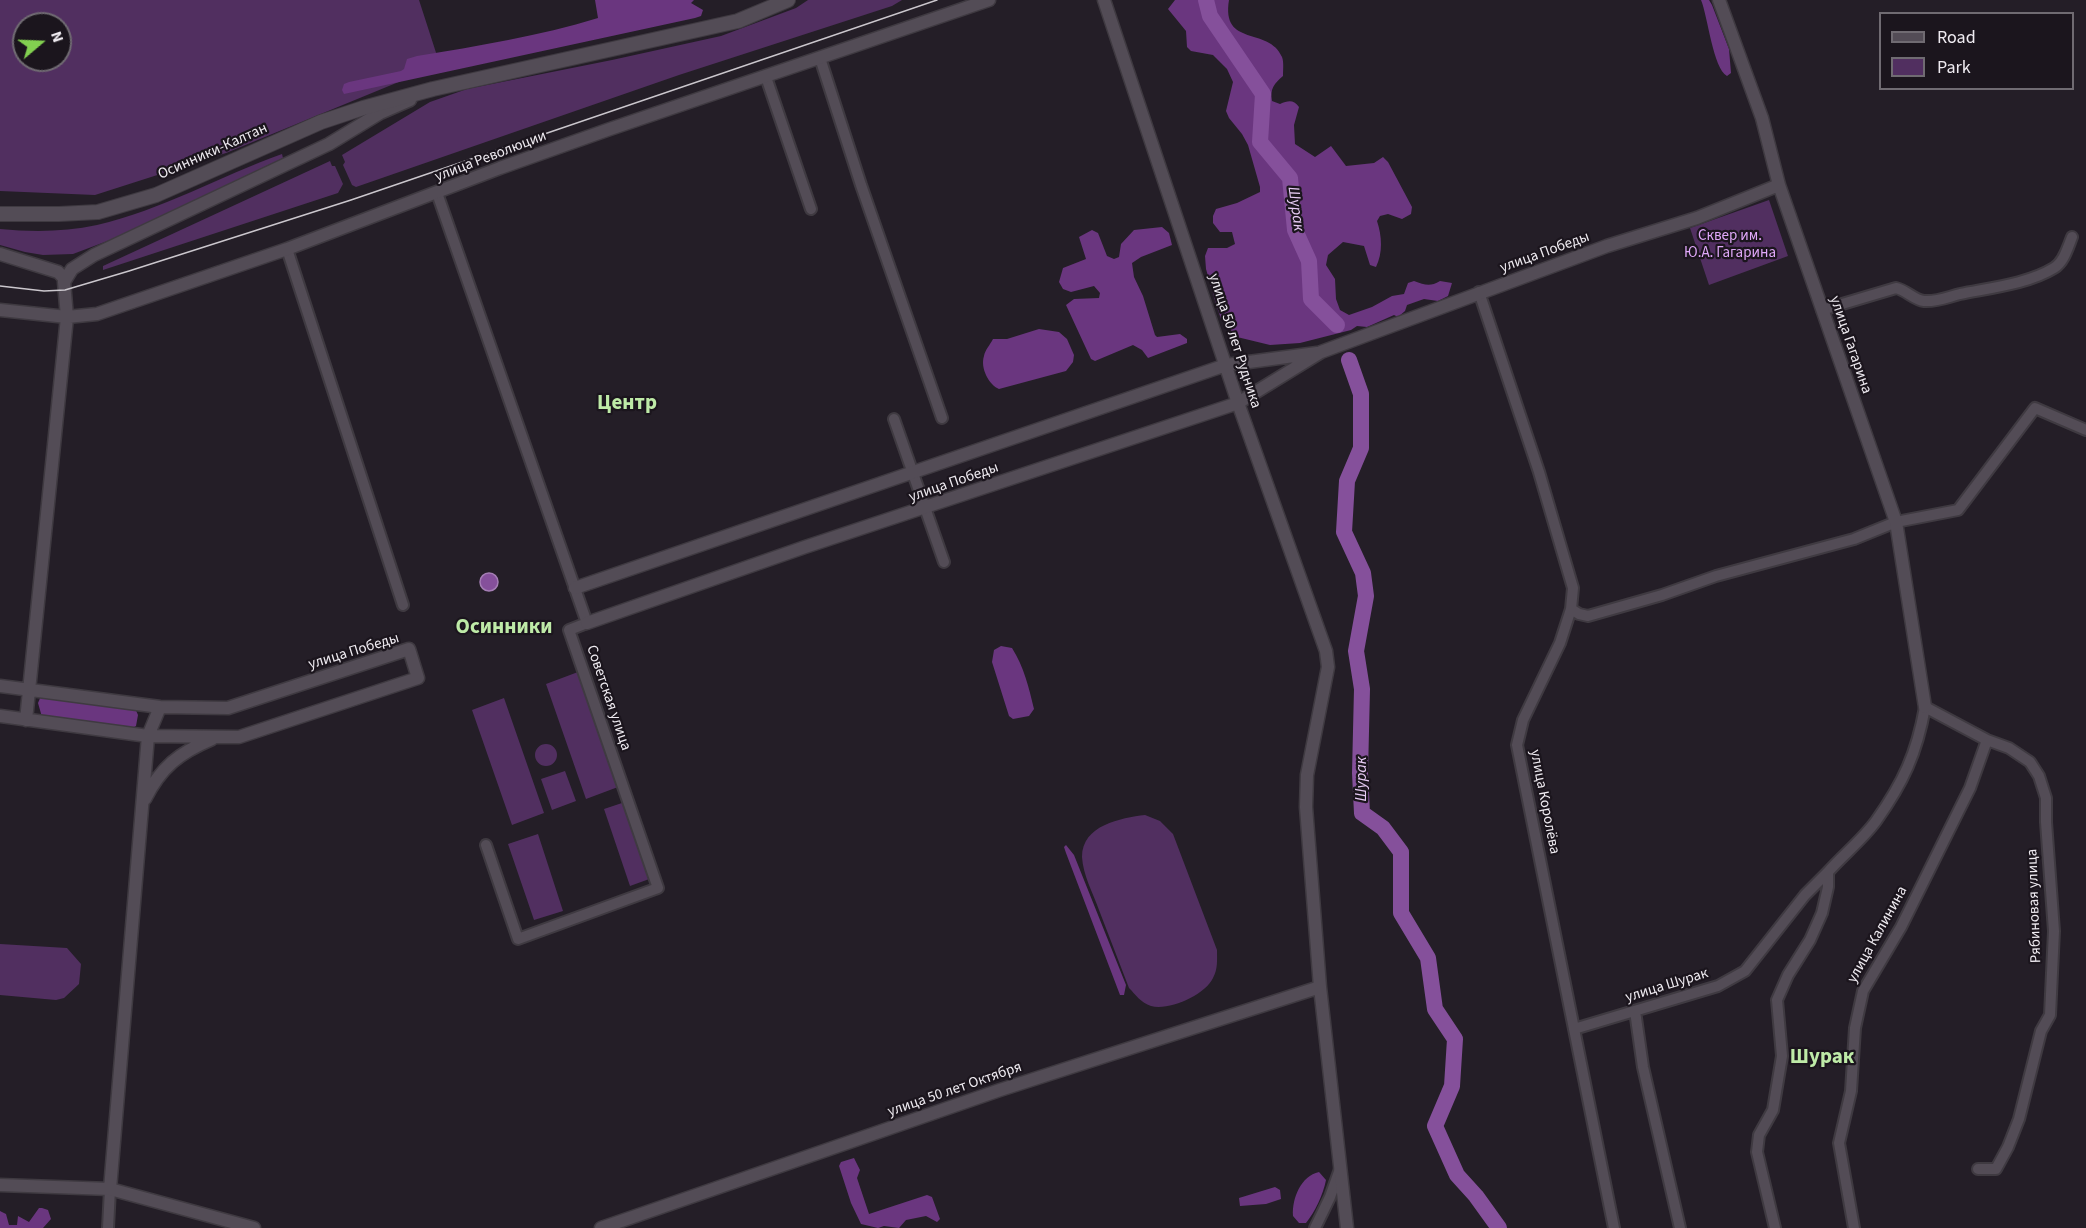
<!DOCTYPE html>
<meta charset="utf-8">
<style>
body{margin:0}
#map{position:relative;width:2086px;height:1228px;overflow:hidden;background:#241e27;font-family:"Source Sans 3",sans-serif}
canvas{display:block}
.legend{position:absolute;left:1879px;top:12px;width:195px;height:78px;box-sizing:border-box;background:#1b151d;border:2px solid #706b72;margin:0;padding:8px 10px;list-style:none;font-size:18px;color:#efebf1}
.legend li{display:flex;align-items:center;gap:12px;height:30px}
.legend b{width:30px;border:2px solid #706b72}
.north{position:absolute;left:12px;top:12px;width:60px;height:60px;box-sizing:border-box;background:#1b151d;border:2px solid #706b72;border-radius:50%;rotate:71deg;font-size:16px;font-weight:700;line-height:24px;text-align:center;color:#efebf1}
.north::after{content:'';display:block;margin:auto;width:21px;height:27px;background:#82d050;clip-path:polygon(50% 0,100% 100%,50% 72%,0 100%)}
</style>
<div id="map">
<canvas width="2086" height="1228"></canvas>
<ul class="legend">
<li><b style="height:8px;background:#534c56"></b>Road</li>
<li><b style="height:16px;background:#512f60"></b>Park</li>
</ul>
<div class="north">N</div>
</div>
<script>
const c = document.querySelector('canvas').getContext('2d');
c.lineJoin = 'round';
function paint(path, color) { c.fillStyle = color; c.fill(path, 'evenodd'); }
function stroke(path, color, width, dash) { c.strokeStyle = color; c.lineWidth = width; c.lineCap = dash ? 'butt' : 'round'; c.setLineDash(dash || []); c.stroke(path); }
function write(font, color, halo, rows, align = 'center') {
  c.font = font + ' "Source Sans 3",sans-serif'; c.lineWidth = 4.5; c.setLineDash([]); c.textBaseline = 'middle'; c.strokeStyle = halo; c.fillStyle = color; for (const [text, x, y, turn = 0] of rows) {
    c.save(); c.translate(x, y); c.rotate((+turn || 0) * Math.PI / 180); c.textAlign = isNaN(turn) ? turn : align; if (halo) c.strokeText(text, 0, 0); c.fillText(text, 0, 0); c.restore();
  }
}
const green = new Path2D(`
 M0 0H419L440 65 226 153 95 195 0 191ZM24 24H60V60H24Z
 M808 0H902L892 6 679 75 356 187 352 185 343 165 345 162 342 155 430 102 467 89 612 60 721 36 796 8Z
 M282 154 283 158 118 237 73 254 43 255 25 252 0 245V229C32 232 65 232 97 225 162 210 220 176 282 154Z
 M330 161 332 166H335L343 184 338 193 103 270V266Z
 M1769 200 1788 256 1709 285 1690 228Z
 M578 672 618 787 586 799 546 684Z
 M504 698 544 813 512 825 472 710Z
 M535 755a11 11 0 1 1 22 0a11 11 0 1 1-22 0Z
 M565 771 576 801 552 810 541 779Z
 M625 802 652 878 630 886 604 809Z
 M1145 815 1160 821 1173 834 1217 950C1217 960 1218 969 1213 978 1205 995 1169 1011 1151 1006 1141 1003 1135 994 1129 988 1119 962 1109 936 1099 910 1093 893 1083 875 1082 857 1082 825 1121 818 1145 815Z
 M538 834 563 911 534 920 508 844Z
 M0 944 67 948 81 964 79 984 64 998 56 1000 0 995Z`);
const forest = new Path2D(`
 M595 0H694L691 3 703 10 701 16 695 18 344 94 342 90 344 84 349 82 401 71 404 69 407 59 417 56C478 46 539 36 598 18Z
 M1175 0H1229C1221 48 1269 26 1282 57 1284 62 1283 70 1283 76 1274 84 1270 88 1272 101L1280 104C1288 101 1293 99 1299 107L1294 125 1295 144 1315 157 1331 146 1346 166 1374 163 1383 157 1388 162 1412 207 1411 214 1402 219 1388 214 1380 216 1377 221C1382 236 1383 253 1376 267L1370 265 1364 246 1343 242 1328 255 1326 265 1335 279 1336 299 1340 310 1349 315 1372 307 1392 296 1404 294 1408 283 1414 281C1425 285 1430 287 1440 281L1452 283 1448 296 1438 301 1424 299 1407 305 1405 311 1398 317 1394 315 1367 327 1357 326 1351 330 1300 343 1270 345 1237 337 1221 319 1216 304 1206 269 1205 256 1208 248H1227L1235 244 1232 232H1220L1213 223V216L1216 209 1237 203 1260 192V187L1248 145 1242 134 1229 118 1226 111 1233 82 1227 69 1213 55 1191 51 1187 47 1186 31 1168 9Z
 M1701 0H1709L1712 5 1729 49 1731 73 1727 76C1713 68 1708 17 1701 0Z
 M1162 227 1169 233 1172 245 1141 257 1132 263 1134 277 1143 296 1155 335 1157 337 1180 334 1187 339V343L1148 358 1142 350 1133 345 1095 361 1091 359 1066 305 1074 299 1099 298 1100 293 1094 286 1071 292 1063 289 1059 282 1063 268 1086 259 1079 237 1092 230 1098 233 1107 256 1114 259 1119 257 1121 244 1134 230Z
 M1039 329 1059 332 1067 339 1074 355 1073 362 1066 371 999 389C989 385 980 368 984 356 985 350 990 345 993 339H1007Z
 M1001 646 1012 648C1024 667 1029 688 1034 709L1029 716 1013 719 1009 716 992 662 994 650Z
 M41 696 135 708 138 715 136 726 129 730 42 717 38 703Z
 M1066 845 1074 855 1126 985 1124 995H1120L1066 853 1064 847Z
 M854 1158 860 1170 857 1178 869 1214 927 1195 932 1197 940 1219 937 1222 926 1216 906 1220 899 1228 884 1226 878 1228 861 1224 851 1203 839 1166 841 1162Z
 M1319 1172 1326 1180C1323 1195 1315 1212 1306 1223H1299L1293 1216C1292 1198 1301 1176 1319 1172Z
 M1275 1187 1280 1190 1281 1199 1266 1204 1240 1206 1239 1198Z
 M39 1208H42L48 1210 51 1219 43 1228H0V1211L6 1214 9 1225H17L18 1216 29 1222Z`);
const water = new Path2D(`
 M480 582a9 9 0 1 1 18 0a9 9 0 1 1-18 0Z`);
const river = new Path2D(`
 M1206 0 1210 16 1263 94 1260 142 1290 178 1295 230 1309 261 1311 299 1337 325
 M1349 360 1361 394V448L1347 481 1344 532 1363 573 1366 596 1356 651 1362 689 1360 773 1362 813 1383 828 1401 852V913L1428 958 1435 1009 1455 1039 1452 1086 1435 1126 1457 1175 1476 1196 1499 1228`);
const minor = new Path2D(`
 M820 58 861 185 942 418
 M766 77 811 209
 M437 193 587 623 569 630 658 888 518 939 486 845
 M287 249 403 605
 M1479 292 1539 472 1573 588 1571 609 1560 643 1523 720 1517 745 1614 1228
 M1822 310 1896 288C1906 290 1914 300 1924 301 1937 302 1948 297 1960 294 1989 288 2028 284 2054 268 2064 262 2068 247 2072 237
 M894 419 944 562
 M1571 609 1579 614 1588 616 1662 595 1716 576 1854 539 1896 522 1958 510 2035 408 2086 430
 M1635 1011 1643 1067 1680 1228
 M1574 1029 1718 986 1745 971 1805 895 1828 872
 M108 1228 110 1189
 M1315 1228 1330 1197 1340 1169
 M1775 1228 1757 1152 1759 1135 1773 1110 1782 1056 1777 1000 1788 975 1810 940 1822 913 1828 887V872C1843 855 1863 839 1876 821 1903 783 1917 753 1925 707L1987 740 2009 748 2030 762 2039 776 2046 798V822L2054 931 2050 1015 2041 1031 2019 1119 2008 1147 1996 1169H1978
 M1854 1228 1839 1143 1851 1091 1855 1028 1863 991 1901 927 1970 788 1987 740`);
const tertiary = new Path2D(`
 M1104 0 1238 403 1326 651 1328 667 1307 775 1306 807 1320 987 1347 1228
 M1719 0 1762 118 1779 185 1896 522 1925 707
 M0 254 58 272 64 278V282L72 269 94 255 329 144 380 113 410 100
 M0 310 67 317 97 314 287 249 500 168 610 129 989 0
 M575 588 1226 365 1317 353
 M587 623 805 547 1238 403 1321 352 1607 246 1697 218 1779 185
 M0 686 160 707 228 708 409 649 418 678 239 737 148 736 0 716
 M26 720 67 317 64 282
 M145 799C161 767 179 753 212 739
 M0 1185 110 1189 254 1228
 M110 1189 148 736 160 707
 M601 1228 1000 1090 1320 987`);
const secondary = new Path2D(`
 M0 214H59L98 212 156 195 321 122 363 108 433 89 738 21 788 0`);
const tram = new Path2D(`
 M0 286 44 291 65 290 129 271 351 200 937 0`);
const streetNames = [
 ["Осинники-Калтан",213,152,-24],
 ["улица Революции",491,157,-21],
 ["улица Победы",1545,253,-20],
 ["улица 50 лет Рудника",1234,341,72],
 ["улица Гагарина",1850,345,71],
 ["улица Победы",954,483,-19],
 ["улица Победы",354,652,-17],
 ["Советская улица",608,698,71],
 ["улица Королёва",1544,802,79],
 ["Рябиновая улица",2035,906,-92],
 ["улица Калинина",1878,935,-61],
 ["улица Шурак",1667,986,-17],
 ["улица 50 лет Октября",955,1090,-19]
];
const parkNames = [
 ["Сквер им.",1730,237],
 ["Ю.А. Гагарина",1730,254]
];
const waterNames = [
 ["Шурак",1295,209,82],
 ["Шурак",1362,779,-90]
];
const districtNames = [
 ["Центр",627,404],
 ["Осинники",504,628],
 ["Шурак",1822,1058]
];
paint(green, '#512f60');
paint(forest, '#6a367f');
paint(water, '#85509b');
stroke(water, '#a57eb5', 1.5);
stroke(river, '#85509b', 16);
stroke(minor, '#3f3a41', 14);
stroke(tertiary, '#3f3a41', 15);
stroke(secondary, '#3f3a41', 16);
stroke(minor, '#534c56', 10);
stroke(tertiary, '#534c56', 12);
stroke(secondary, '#534c56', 14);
stroke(tram, '#cbc7cd', 1.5);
write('15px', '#efebf1', '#1b151d', streetNames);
write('15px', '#e0a8f9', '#1b151d', parkNames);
write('italic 16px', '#e7cbf4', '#1b151d', waterNames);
write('bold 21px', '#beeaa7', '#1b151d', districtNames);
</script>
